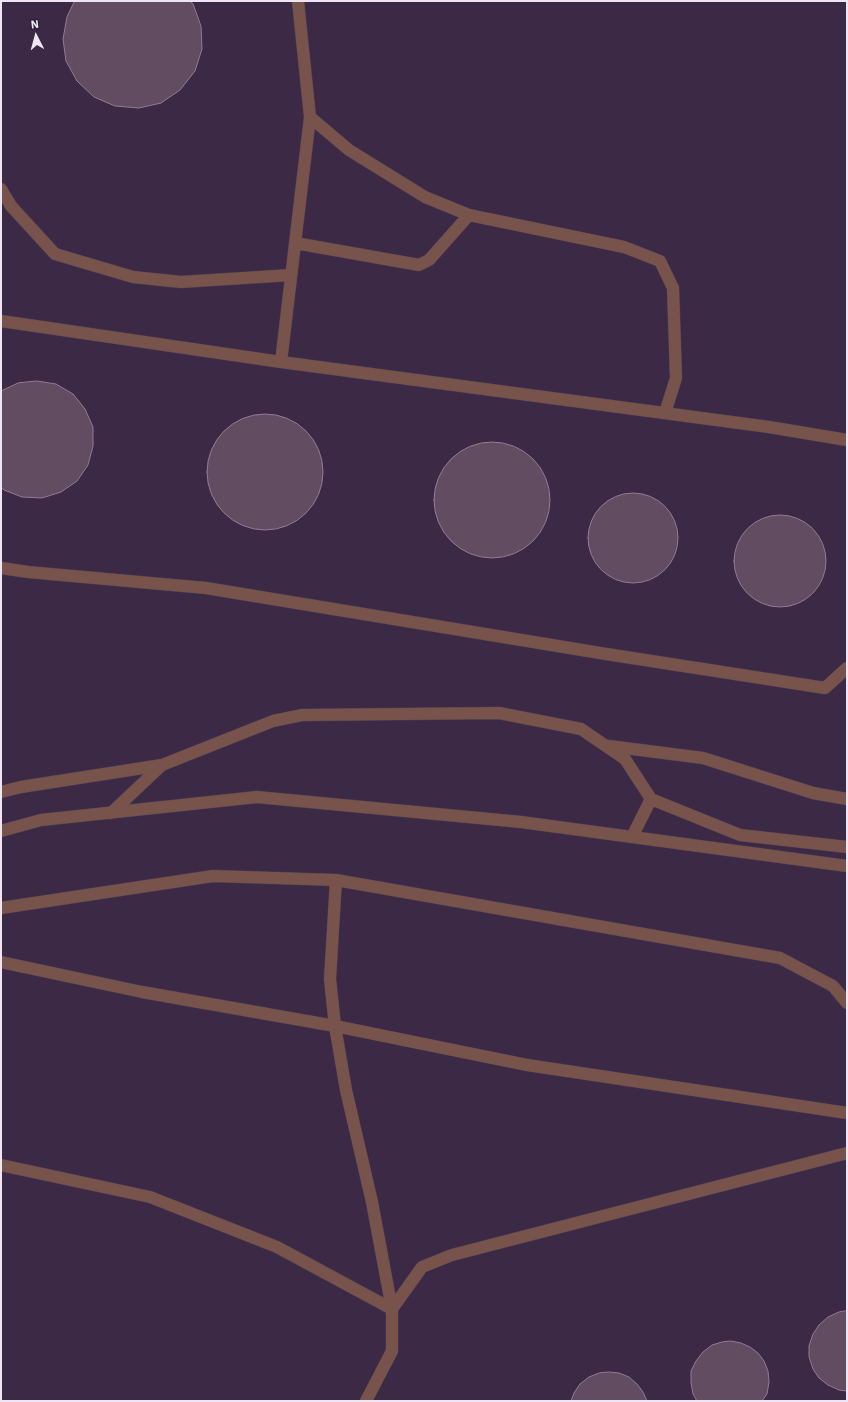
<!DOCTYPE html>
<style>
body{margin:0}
#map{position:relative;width:848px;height:1402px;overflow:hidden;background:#302239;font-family:"IBM Plex Sans",sans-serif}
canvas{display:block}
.frame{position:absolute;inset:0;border:2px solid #efe6f5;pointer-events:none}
.north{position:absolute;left:16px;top:16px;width:40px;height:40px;-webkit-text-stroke:3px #302239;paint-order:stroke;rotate:354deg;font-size:11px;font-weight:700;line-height:16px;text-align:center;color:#efe6f5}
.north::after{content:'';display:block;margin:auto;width:14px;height:18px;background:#efe6f5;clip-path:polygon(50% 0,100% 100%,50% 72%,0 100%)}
</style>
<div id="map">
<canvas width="848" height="1402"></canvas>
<div class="frame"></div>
<div class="north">N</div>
</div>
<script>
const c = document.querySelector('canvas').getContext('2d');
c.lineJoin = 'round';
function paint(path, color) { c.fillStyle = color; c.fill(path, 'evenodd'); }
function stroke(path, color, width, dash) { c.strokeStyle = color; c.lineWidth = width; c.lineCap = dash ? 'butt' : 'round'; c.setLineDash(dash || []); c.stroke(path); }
const built = new Path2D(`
 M1 1H847V1401H1Z`);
const building = new Path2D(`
 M75 1H190L193 4 201 26 202 49 195 71 180 90 161 103 139 108 115 106 94 97 77 81 66 61 63 39 67 17Z
 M37 381 56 384 73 394 85 409 93 427V446L88 465 77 481 61 492 42 498 22 497 4 490 1 487V391L18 383Z
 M207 472a58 58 0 1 1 116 0a58 58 0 1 1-116 0Z
 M434 500a58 58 0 1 1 116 0a58 58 0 1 1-116 0Z
 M588 538a45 45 0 1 1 90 0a45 45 0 1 1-90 0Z
 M734 561a46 46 0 1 1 92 0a46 46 0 1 1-92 0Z
 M847 1311V1391L839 1390 828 1385 819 1378 813 1369 809 1357V1346L813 1334 819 1325 828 1317 839 1312Z
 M731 1341 741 1343 750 1347 758 1353 764 1361 768 1371 769 1382 767 1394 762 1401H697L693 1394 691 1383V1371L696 1361 703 1352 712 1345 722 1342Z
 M609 1372 619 1373 629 1377 637 1384 643 1392 647 1401H571L574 1393 580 1384 589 1377 599 1373Z`);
const minor = new Path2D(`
 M310 117 349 150 425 197 469 215 624 247 660 261 673 288 676 378 665 413
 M1 189 11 206 55 254 133 277 181 282 291 275
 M295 243 419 265 429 260 469 215
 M1 321 281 362 769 427 847 440
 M281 362 310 117 298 1
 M1 568 28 572 206 588 600 653 825 688 847 668
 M609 746 703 758 813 793 847 799
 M1 792 21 787 162 765
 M111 813 162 765 273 721 302 715 499 713 581 729 625 759 651 799 740 835 847 847
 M1 831 41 820 257 797 521 822 847 866
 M632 837 651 799
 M336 880 330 979 335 1026 346 1090 372 1202 392 1309
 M1 908 213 876 336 880 780 958 833 986 847 1003
 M1 962 142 992 335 1026 527 1065 847 1113
 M1 1165 150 1197 277 1247 392 1309
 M366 1401 392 1351V1309L422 1267 452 1255 847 1153`);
paint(built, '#3b2945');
paint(building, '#624c62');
stroke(building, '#937b93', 1);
stroke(minor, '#4b3d53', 13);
stroke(minor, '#78534b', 12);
</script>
